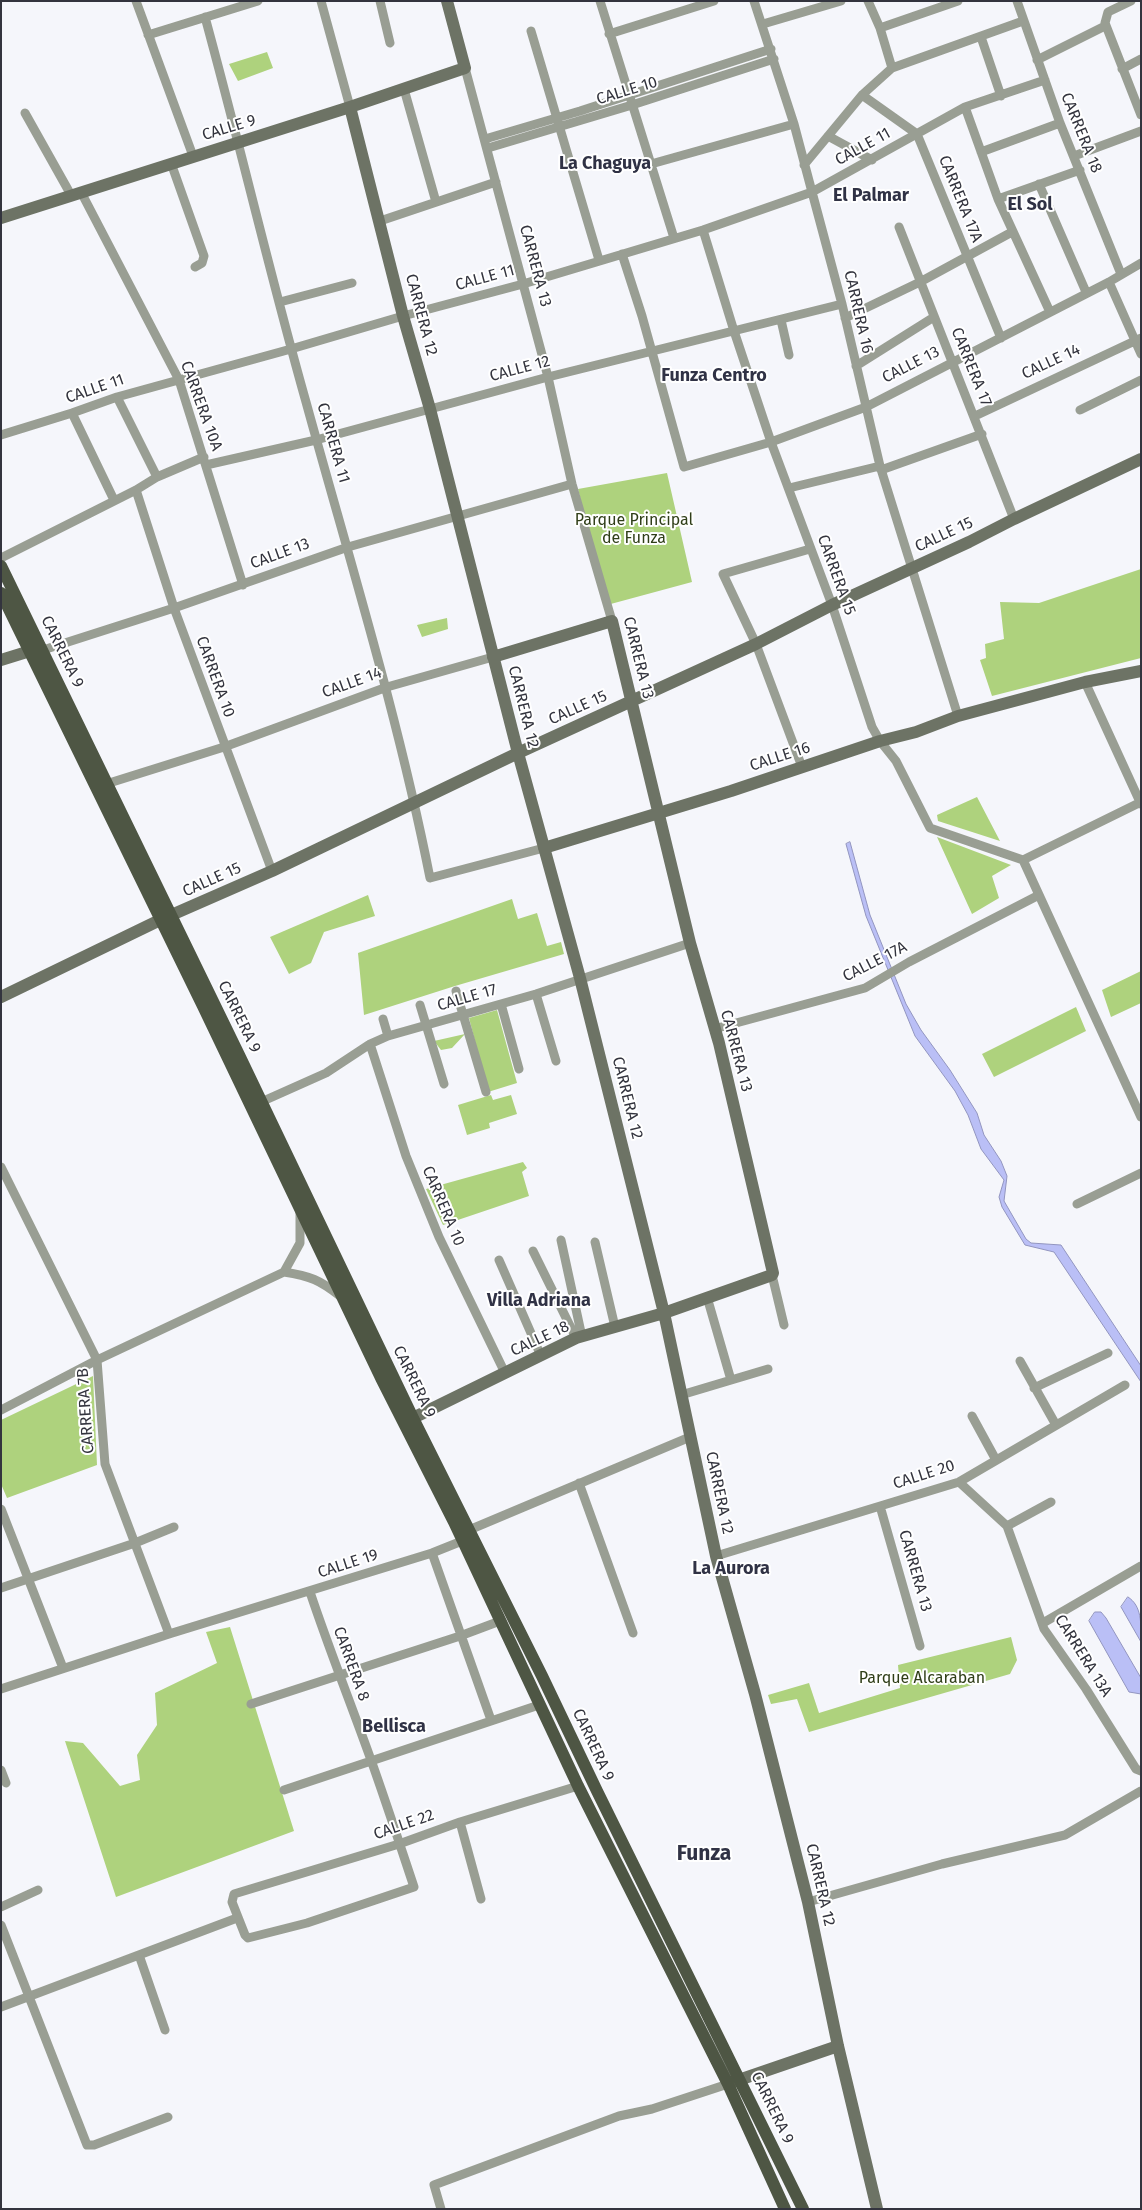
<!DOCTYPE html>
<style>
body{margin:0}
#map{position:relative;width:1142px;height:2210px;overflow:hidden;background:#f5f6fb;font-family:"Fira Sans",sans-serif}
canvas{display:block}
.frame{position:absolute;inset:0;border:2px solid #33343e;pointer-events:none}
</style>
<div id="map">
<canvas width="1142" height="2210"></canvas>
<div class="frame"></div>
</div>
<script>
const c = document.querySelector('canvas').getContext('2d');
c.lineJoin = 'round';
function paint(path, color) { c.fillStyle = color; c.fill(path, 'evenodd'); }
function stroke(path, color, width, dash) { c.strokeStyle = color; c.lineWidth = width; c.lineCap = dash ? 'butt' : 'round'; c.setLineDash(dash || []); c.stroke(path); }
function write(font, color, halo, rows, align = 'center') {
  c.font = font + ' "Fira Sans",sans-serif'; c.lineWidth = 4; c.setLineDash([]); c.textBaseline = 'middle'; c.strokeStyle = halo; c.fillStyle = color; for (const [text, x, y, turn = 0] of rows) {
    c.save(); c.translate(x, y); c.rotate((+turn || 0) * Math.PI / 180); c.textAlign = isNaN(turn) ? turn : align; if (halo) c.strokeText(text, 0, 0); c.fillText(text, 0, 0); c.restore();
  }
}
const green = new Path2D(`
 M267 52 273 68 238 81 229 64Z
 M667 473 692 582 607 605 578 489Z
 M1141 569V658L992 696 980 660 986 658 985 644 1004 639 1000 602 1039 603Z
 M447 618 448 629 422 637 417 625Z
 M977 797 1000 841 938 821 937 815Z
 M937 837 1011 865 992 876 999 898 972 914Z
 M368 895 375 916 324 932 311 963 289 974 270 937Z
 M512 899 518 919 537 913 547 946 561 942 564 954 455 986 364 1015 358 953Z
 M1141 971V1003L1111 1017 1102 990Z
 M1076 1007 1086 1031 994 1077 982 1054Z
 M497 1010 517 1083 488 1092 469 1018Z
 M465 1034 452 1048 441 1050 434 1041Z
 M491 1095 493 1100 511 1095 517 1114 489 1123 490 1128 467 1135 458 1105Z
 M523 1162 527 1168 522 1172 529 1196 443 1225 426 1189Z
 M93 1376 97 1465 7 1498 1 1484V1420Z
 M230 1627 294 1831 116 1897 65 1741 83 1743 120 1786 140 1780 137 1755 157 1725 155 1693 217 1663 206 1632Z
 M1011 1637 1017 1660 1010 1674 809 1732 797 1699 771 1704 768 1695 809 1683 819 1713 900 1688 898 1665Z`);
const water = new Path2D(`
 M850 842 870 915 906 1004 921 1030 950 1070 977 1113 984 1135 1001 1161 1007 1176 1004 1201 1026 1239 1031 1243 1061 1245 1141 1366V1382L1054 1252 1025 1245 1002 1207 999 1197 1004 1180 981 1149 968 1115 955 1091 915 1036 866 916 846 844Z
 M1128 1597C1142 1606 1141 1623 1141 1642L1121 1607Z
 M1095 1612H1101L1106 1618 1141 1678V1694L1129 1692 1089 1621Z`);
const street = new Path2D(`
 M136 1 193 156
 M321 1 350 107
 M380 1 390 43
 M600 1 674 238
 M754 1 794 124 812 192 842 304 880 466 958 716
 M868 1 880 28 892 68
 M1017 1 1060 123 1121 274
 M1131 1 1108 12 1105 23 1141 115
 M205 17C240 145 270 275 306 402 350 562 398 716 430 878L544 848
 M763 24 841 1
 M880 28 958 1
 M531 31 599 260
 M609 34 714 1
 M148 35 258 1
 M981 37 1001 96
 M1037 60 1105 26
 M465 68 548 377 572 484 612 621
 M1122 69 1141 59
 M404 89 436 202
 M862 95 917 134 1001 338
 M965 107 998 199 1050 312
 M25 113 71 195
 M828 136 872 160
 M485 139 580 111 771 49
 M488 148 632 105 774 59
 M981 152 1060 123
 M1074 156 1141 131
 M171 163 204 256 202 263 195 267
 M651 164 794 124
 M804 165 862 95 892 68 1023 21
 M1039 184 1086 292
 M81 192 179 380 243 585
 M998 199 1080 170
 M380 221 496 182
 M899 227 1014 519
 M703 230 734 331 771 442 832 605 872 727 880 741 896 761 930 828 1023 860
 M622 254 642 316 684 467 771 442 866 407 1109 282 1141 263
 M1109 282 1141 354
 M280 302 352 283
 M845 318 920 282 1012 232
 M781 320 789 355
 M856 366 934 317
 M117 397 157 477
 M1080 410 1141 380
 M72 413 114 500
 M975 416 1141 338
 M1 435 72 413 117 397 291 349 403 316 523 284 703 230 812 192 965 107 1045 80
 M206 465 316 440 548 377 842 304
 M881 470 982 434
 M789 488 880 466
 M136 490 174 608 272 871
 M1 558 136 490 157 477 204 457
 M43 650 174 608 348 547 572 484
 M1085 682 1141 804
 M802 767 756 644 723 574 810 549
 M106 784 224 747 387 687 493 657
 M1023 860 1141 1117
 M1023 860 1141 802
 M456 991 486 1092
 M536 994 556 1061
 M501 1004 519 1069
 M420 1005 444 1084
 M383 1019 388 1036
 M714 1029 865 988 909 962 1039 895
 M370 1044 406 1156 439 1237 505 1373
 M261 1102 326 1073 370 1044 388 1036 536 994 690 943
 M1 1167 97 1360 105 1464 169 1634
 M1077 1204 1141 1173
 M561 1240 582 1337
 M595 1242 615 1327
 M533 1251 576 1338
 M499 1260 541 1356
 M284 1272C310 1276 320 1280 340 1296
 M772 1275 784 1325
 M707 1297 731 1380
 M1020 1361 1056 1425
 M1034 1388 1108 1353
 M681 1395 768 1369
 M1 1410 97 1360 284 1272 300 1243V1213
 M972 1416 996 1460
 M959 1482 1007 1526 1044 1629 1086 1689 1136 1769 1141 1771
 M579 1483 633 1633
 M880 1506 920 1646
 M1 1509 63 1668
 M1007 1526 1051 1502
 M432 1553 491 1720
 M716 1556 959 1482 1125 1385
 M1 1588 135 1543 174 1527
 M310 1592C329 1649 351 1704 371 1760 386 1802 400 1845 414 1887L307 1923 248 1938 245 1935 232 1902 234 1894 399 1844 460 1822 578 1786
 M1043 1623 1141 1566
 M1 1689 169 1634 432 1553 462 1541 469 1530 690 1437
 M251 1704 460 1636 500 1621
 M1 1770 6 1783
 M284 1790 539 1705
 M460 1822 481 1899
 M808 1902 942 1864 1065 1835 1141 1791
 M1 1907 38 1890
 M1 1925 87 2145H94L168 2117
 M139 1955 165 2030
 M1 2007 237 1918
 M441 2209 434 2185 619 2116 652 2109 728 2084`);
const secondary = new Path2D(`
 M350 107 403 316 430 409 518 753 580 978 664 1313 716 1556 755 1694 808 1902 838 2046 877 2209
 M1 218 350 107 465 68 447 1
 M1 660 30 651 40 650
 M544 848 731 791 880 741 916 732 958 716 1085 682 1141 671
 M1 997 160 920 272 871 518 753 756 644 832 605 969 542 1014 519 1141 459
 M413 1418 576 1338 664 1313 772 1275 773 1273 719 1043 690 943 612 621 493 657
 M730 2083 838 2046`);
const primary = new Path2D(`
 M1 566 239 1055 413 1418 542 1676 597 1791 803 2209
 M1 593 203 1006 381 1378 454 1522 578 1786 728 2084 785 2209`);
const streetNames = [
 ["CALLE 10",627,91,-17],
 ["CALLE 9",229,128,-17],
 ["CARRERA 18",1081,133,68],
 ["CALLE 11",863,147,-29],
 ["CARRERA 17A",960,199,68],
 ["CARRERA 13",535,266,75],
 ["CALLE 11",485,278,-15],
 ["CARRERA 16",858,312,77],
 ["CARRERA 12",421,315,75],
 ["CALLE 14",1051,362,-25],
 ["CALLE 13",911,365,-27],
 ["CARRERA 17",971,367,68],
 ["CALLE 12",520,369,-15],
 ["CALLE 11",95,389,-19],
 ["CARRERA 10A",201,406,70],
 ["CARRERA 11",333,443,74],
 ["CALLE 15",944,535,-25],
 ["CALLE 13",280,554,-20],
 ["CARRERA 15",836,575,70],
 ["CARRERA 9",62,652,64],
 ["CARRERA 13",638,658,76],
 ["CARRERA 10",215,677,70],
 ["CALLE 14",352,683,-20],
 ["CARRERA 12",523,707,76],
 ["CALLE 15",578,708,-24],
 ["CALLE 16",780,757,-18],
 ["CALLE 15",212,880,-24],
 ["CALLE 17A",875,962,-27],
 ["CALLE 17",467,998,-16],
 ["CARRERA 9",239,1017,64],
 ["CARRERA 13",736,1051,75],
 ["CARRERA 12",627,1098,76],
 ["CARRERA 10",443,1206,67],
 ["CALLE 18",540,1339,-25],
 ["CARRERA 9",414,1382,64],
 ["CARRERA 7B",86,1411,-94],
 ["CALLE 20",924,1475,-18],
 ["CARRERA 12",719,1493,78],
 ["CALLE 19",348,1564,-18],
 ["CARRERA 13",915,1571,74],
 ["CARRERA 13A",1083,1656,58],
 ["CARRERA 8",351,1664,70],
 ["CARRERA 9",593,1745,65],
 ["CALLE 22",404,1825,-19],
 ["CARRERA 12",820,1885,77],
 ["CARRERA 9",772,2108,64]
];
const parkNames = [
 ["Parque Principal",634,521],
 ["de Funza",634,539],
 ["Parque Alcaraban",922,1679]
];
const neighbourhoodNames = [
 ["La Chaguya",605,164],
 ["El Palmar",871,196],
 ["El Sol",1030,205],
 ["Funza Centro",714,376],
 ["Villa Adriana",539,1301],
 ["La Aurora",731,1569],
 ["Bellisca",394,1727]
];
const districtNames = [
 ["Funza",704,1854]
];
paint(green, '#aed27d');
paint(water, '#babff6');
stroke(water, '#9295bf', 1);
stroke(street, '#999e93', 9);
stroke(secondary, '#6d7365', 12);
stroke(primary, '#4e5644', 12);
write('16px', '#33343e', '#fff', streetNames);
write('16px', '#2f3e18', '#fff', parkNames);
write('bold 18px', '#303245', '#fff', neighbourhoodNames);
write('bold 21px', '#303245', '#fff', districtNames);
</script>
